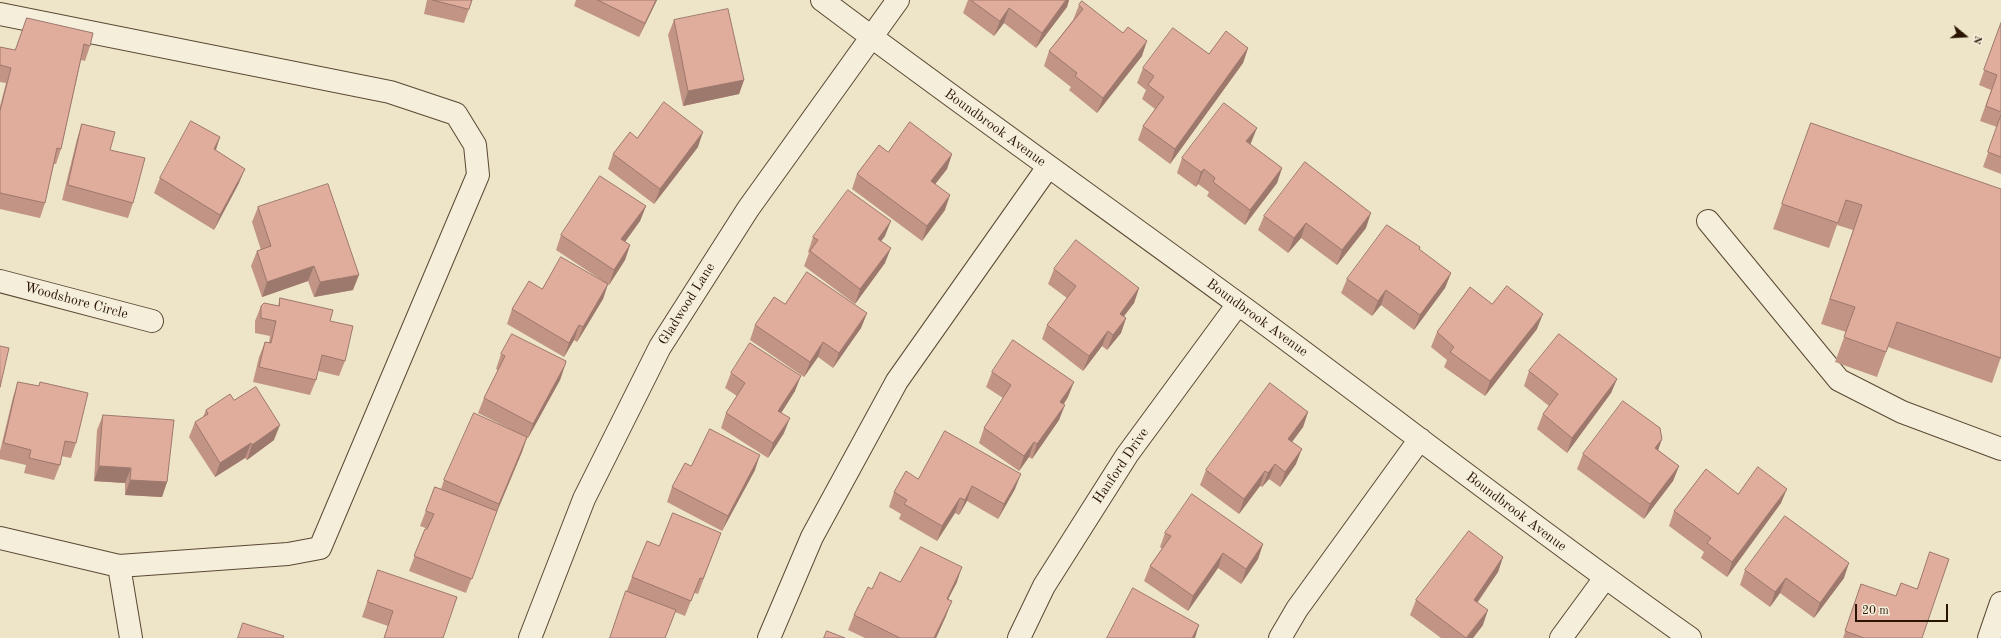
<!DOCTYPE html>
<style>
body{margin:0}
#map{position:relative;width:2001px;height:638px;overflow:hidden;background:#eee5c8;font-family:"Old Standard TT",serif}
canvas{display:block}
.north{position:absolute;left:1945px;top:16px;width:40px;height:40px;-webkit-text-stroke:3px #f4eedb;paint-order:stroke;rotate:108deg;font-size:11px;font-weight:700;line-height:16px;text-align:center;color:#291401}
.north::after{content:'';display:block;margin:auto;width:14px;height:18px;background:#291401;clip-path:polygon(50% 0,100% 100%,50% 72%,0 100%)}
.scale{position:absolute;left:1855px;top:604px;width:93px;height:18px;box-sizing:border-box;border:2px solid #291401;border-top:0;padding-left:5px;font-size:12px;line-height:14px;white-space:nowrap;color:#291401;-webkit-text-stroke:3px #f4eedb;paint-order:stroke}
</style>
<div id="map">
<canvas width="2001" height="638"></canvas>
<div class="north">N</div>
<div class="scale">20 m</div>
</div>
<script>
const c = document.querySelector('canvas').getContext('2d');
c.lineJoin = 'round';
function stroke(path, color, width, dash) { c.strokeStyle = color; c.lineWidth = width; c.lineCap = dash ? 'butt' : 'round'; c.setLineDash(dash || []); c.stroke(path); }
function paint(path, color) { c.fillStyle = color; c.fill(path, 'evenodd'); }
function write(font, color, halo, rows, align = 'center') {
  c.font = font + ' "Old Standard TT",serif'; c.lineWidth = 3; c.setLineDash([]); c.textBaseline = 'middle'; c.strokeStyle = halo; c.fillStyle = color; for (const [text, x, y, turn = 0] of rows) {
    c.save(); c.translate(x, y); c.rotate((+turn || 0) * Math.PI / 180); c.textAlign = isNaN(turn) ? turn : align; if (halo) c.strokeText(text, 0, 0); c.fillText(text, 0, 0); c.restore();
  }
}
const minor = new Path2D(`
 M822 0C959 103 1099 202 1237 303 1389 414 1536 530 1690 638
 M0 14 390 92 456 114 475 145 478 175 320 548 288 554 119 566 0 538
 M1708 221 1839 380 1902 412 2001 449
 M0 281 152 321
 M119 566 131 638
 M530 638 584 499 660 347 748 209 898 0
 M769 638 812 537 897 381 1048 167
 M1019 638 1044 586 1127 455 1238 304
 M1280 638 1297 609 1420 439
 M1561 638 1605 578
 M1989 638 2001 603`);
const wall = new Path2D(`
 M427 0H472L469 9 464 23 424 14Z
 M576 0H657L639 37 574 6Z
 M968 0H1069L1067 7 1036 48 1004 23 994 36 963 13Z
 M1079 5 1142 56 1097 113 1069 90 1071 87 1044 66 1049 51 1073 20Z
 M27 18 90 46 85 61 81 60 61 149 56 164H54L45 203 40 218 0 209V106L6 83 0 82V47L15 50Z
 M674 20 744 80 739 94 683 106 668 35Z
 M2001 23V174L1983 167 1997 127 1980 121 1991 90 1979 85Z
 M1248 48 1243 63 1170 164 1138 140 1143 126 1155 109 1142 99 1146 90 1137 83 1143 68 1209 54Z
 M1811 123 2001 357 1992 383 1888 347 1877 377 1835 362 1846 332 1821 324 1853 230 1837 225 1829 248 1773 229Z
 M82 124 110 150 133 203 128 218 62 200 77 139Z
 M220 137 216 150 239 183 214 230 154 193 160 178Z
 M637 138 698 147 654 204 608 169 613 154Z
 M1251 143 1250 144 1282 168 1277 183 1245 225 1207 196 1209 192 1198 184 1196 187 1177 173 1182 158Z
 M888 152 952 154 947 169 935 184 945 210 922 241 852 189 857 174Z
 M646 206 640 221 625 242 630 245 625 260 609 285 608 284 603 299 577 342 574 340 564 357 507 324 512 309 542 289 603 281 556 250 561 235Z
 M258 207 353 290 314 297 308 281 262 297 251 266 257 251 261 250 252 222Z
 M1264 216 1366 228 1337 265 1301 238 1288 253 1258 230Z
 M885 236 881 241 885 263 855 304 804 266 809 253 808 252 813 237Z
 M1420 247 1419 250 1451 273 1445 288 1414 330 1381 305 1372 316 1341 293 1347 279Z
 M1054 269 1139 288 1134 303 1124 316 1126 318 1121 333 1107 350 1102 346 1083 371 1042 339 1047 325 1067 298 1048 284Z
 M280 298 330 321 345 361 339 376 318 371 316 380 310 395 253 382 259 357 265 342 269 343 270 336 255 333V321L261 306H278Z
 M785 304 867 313 861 328 833 368 818 357 804 377 750 340 755 325Z
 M1492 304 1537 329 1485 396 1444 367 1447 360 1431 347 1437 332Z
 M501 354 565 365 560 380 528 438H527L522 452 497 511 466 593 409 571 425 529H428L420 526 435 487 441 489 444 480 512 430 478 413 484 398 498 370 496 369Z
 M1529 371 1617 379 1611 393 1567 453 1537 429 1543 414 1549 406 1524 386Z
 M992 372 1068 397 1064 404 1059 420 1032 459 1029 457 1019 471 979 443 984 428 1003 398 986 387Z
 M731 373 795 391 781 413 784 433 768 458 721 428 726 413 737 396 725 388Z
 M18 382 76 443 71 458 61 456 60 465 54 480 24 473 26 465 0 459V451L13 397Z
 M234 400 274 440 247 460 245 458 215 477 189 437 195 422 203 417 206 410Z
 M1308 412 1303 427 1292 442 1296 464 1280 487 1269 479 1262 487 1260 486 1239 514 1200 485 1206 470Z
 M103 415 167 482 162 497 125 495V483L94 481 97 430Z
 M1662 439 1658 450 1679 466 1673 481 1644 519 1577 469 1583 454Z
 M691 466 755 470 722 531 667 502 672 487Z
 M918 479 1015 489 998 519 967 501 959 515 955 513 937 541 899 519 901 514 889 507 894 492Z
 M1738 494 1781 503 1727 577 1701 558 1704 552 1669 526 1674 511Z
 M721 533 698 594 694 593 685 616 675 612 665 638H610L621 606 632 577 659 546Z
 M1165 533 1263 544 1258 559 1241 584 1218 568 1188 611 1144 581 1150 566 1162 549 1160 547Z
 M1503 557 1498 572 1478 602 1483 625 1473 638H1441L1410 615 1416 600Z
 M378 570 443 638 388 626 362 617Z
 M1745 570 1844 578 1814 618 1780 593 1770 607 1740 585Z
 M900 582H957L948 599 946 616 936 638H865L848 630 854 615 872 589Z
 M1861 584 1922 638H1843Z`);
const shadedWall = new Path2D(`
 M656 0H657L639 37 645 23Z
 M1066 0H1069L1067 7 1036 48 1042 33Z
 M1009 8 1004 23 994 36 1000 21Z
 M1147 41 1142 56 1097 113 1103 98Z
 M1248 48 1243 63 1170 164 1175 149Z
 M744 80 739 94 683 106 688 91Z
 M1257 128 1251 143 1241 156 1246 141Z
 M703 132 698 147 654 204 660 189Z
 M220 137 215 152 214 149Z
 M952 154 947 169 926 196 931 181Z
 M1282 168 1277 183 1245 225 1250 210Z
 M245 169 239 183 214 230 220 215Z
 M1204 169 1198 184 1196 187 1201 172Z
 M950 195 945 210 922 241 927 226Z
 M646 206 640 221 616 254 621 239Z
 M1371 213 1366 228 1337 265 1342 250Z
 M891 221 885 236 872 253 878 239Z
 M1306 223 1301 238 1288 253 1294 238Z
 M630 245 625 260 609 285 614 270Z
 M891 248 885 263 855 304 860 289Z
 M314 266 308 281 262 297 267 282Z
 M1451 273 1445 288 1414 330 1420 315Z
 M359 275 353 290 314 297 320 282Z
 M608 284 603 299 577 342 583 327Z
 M1139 288 1134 303 1115 328 1120 314Z
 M1386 290 1381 305 1372 316 1378 301Z
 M867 313 861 328 833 368 839 353Z
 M1543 314 1537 329 1485 396 1490 381Z
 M1126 318 1121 333 1107 350 1113 335Z
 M579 325 574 340 564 357 569 343Z
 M1108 331 1102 346 1083 371 1089 356Z
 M823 342 818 357 804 377 810 362Z
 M565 365 560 380 528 438 533 424Z
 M801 376 795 391 773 426 778 411Z
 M1617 379 1611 393 1567 453 1572 438Z
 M1074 382 1068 397 1055 416 1060 402Z
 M1065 405 1059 420 1032 459 1037 444Z
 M1308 412 1303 427 1283 454 1288 439Z
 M790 418 784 433 768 458 773 443Z
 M280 425 274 440 247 460 252 445Z
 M527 437 522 452 494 519 499 504Z
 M1662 439 1657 453 1655 448Z
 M1034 442 1029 457 1019 471 1024 456Z
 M251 443 245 458 215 477 220 463Z
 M1302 449 1296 464 1280 487 1285 472Z
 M760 455 755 470 722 531 728 516Z
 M1275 464 1269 479 1262 487 1268 473Z
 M99 466 131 468 125 483 94 481Z
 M1679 466 1673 481 1644 519 1650 504Z
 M1265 471 1260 486 1239 514 1244 499Z
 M1021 474 1015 489 998 519 1004 504Z
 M130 480 167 482 162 497 125 495Z
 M972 486 967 501 959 515 965 500Z
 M1787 489 1781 503 1727 577 1732 562Z
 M960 498 955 513 937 541 942 526Z
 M1263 544 1258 559 1241 584 1246 569Z
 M1223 553 1218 568 1188 611 1193 596Z
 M1503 557 1498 572 1469 614 1474 600Z
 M1849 563 1844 578 1814 618 1820 603Z
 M962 567 957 582 941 613 947 599Z
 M1786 578 1780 593 1770 607 1775 592Z
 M952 601 946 616 936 638H934Z
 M1488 610 1483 625 1473 638H1467Z
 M1199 625 1195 638H1192Z`);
const building = new Path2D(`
 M433 0H472L469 9Z
 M598 0H656L645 23Z
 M971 0H1066L1042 33 1009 8 1000 21Z
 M1082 1 1123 33 1128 27 1147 41 1103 98 1075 76 1077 73 1049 51 1083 9 1079 5Z
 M728 9 744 80 688 91 674 20Z
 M27 18 93 33 90 46 84 44 61 149 57 148 45 203 0 193V111L11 68 0 65V47L15 50Z
 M2001 23V112L1986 106 1997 75 1984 70Z
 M1173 28 1209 54 1226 31 1248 48 1175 149 1143 126 1164 97 1148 85 1154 76 1143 68Z
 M664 102 703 132 660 189 613 154 630 132 637 138Z
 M1224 103 1257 128 1246 141 1282 168 1250 210 1213 182 1215 178 1204 169 1201 172 1182 158Z
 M2001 115V157L1988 152Z
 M191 121 220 137 214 149 245 169 220 215 160 178Z
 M910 122 952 154 931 181 950 195 927 226 857 174 879 145 888 152Z
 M1811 123 2001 189V358L1897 322 1886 352 1844 337 1855 307 1830 299 1862 205 1846 200 1838 223 1782 204Z
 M82 124 115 132 110 150 145 158 133 203 68 185Z
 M1305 162 1371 213 1342 250 1306 223 1294 238 1264 216Z
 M600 176 646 206 621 239 630 245 614 270 561 235Z
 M328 184 359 275 320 282 314 266 267 282 257 251 271 246 258 207Z
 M848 190 891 221 878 239 891 248 860 289 810 251 818 240 813 237Z
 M1387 225 1420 247 1419 249 1451 273 1420 315 1386 290 1378 301 1347 279Z
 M1076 240 1139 288 1120 314 1126 318 1113 335 1108 331 1089 356 1047 325 1076 286 1054 269Z
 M561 257 608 284 583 327 579 325 569 343 512 309 529 281 542 289Z
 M807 272 867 313 839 353 823 342 810 362 755 325 774 297 785 304Z
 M1507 286 1543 314 1490 381 1450 352 1454 347 1437 332 1470 287 1492 304Z
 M280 298 333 310 330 321 353 326 345 361 322 355 316 380 259 367 265 342 271 343 276 321 261 318V306L264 303 279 306Z
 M512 334 566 361 565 365 533 424 484 398 505 356 501 354Z
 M1559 334 1617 379 1572 438 1543 414 1558 394 1529 371Z
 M1013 340 1074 382 1060 402 1065 405 1037 444 1034 442 1024 456 984 428 1011 385 992 372Z
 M750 343 801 376 778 411 790 418 773 443 726 413 745 383 731 373Z
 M0 346 9 348 0 387Z
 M18 382 39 386 40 382 88 393 76 443 65 441 60 465 29 458 31 450 4 443Z
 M1270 383 1308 412 1288 439 1302 449 1285 472 1275 464 1268 473 1265 471 1244 499 1206 470Z
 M256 387 280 425 252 445 251 443 220 463 195 422 208 414 206 410 230 394 234 400Z
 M1623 401 1660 428 1662 439 1655 448 1679 466 1650 504 1583 454Z
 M474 413 527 437 499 504 444 480Z
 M103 415 174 420 167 482 130 480 131 468 99 466Z
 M710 429 760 455 728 516 672 487 685 463 691 466Z
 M945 431 1021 474 1004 504 972 486 965 500 960 498 942 526 904 504 907 500 894 492 906 471 918 479Z
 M1758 467 1787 489 1732 562 1707 543 1711 538 1674 511 1706 469 1738 494Z
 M435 487 497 511 472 579 414 556 425 529H427L434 514 426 511Z
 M1192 494 1263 544 1246 569 1223 553 1193 596 1150 566 1171 536 1165 533Z
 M673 513 721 533 703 579 700 578 691 601 632 577 647 541 659 546Z
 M1785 516 1849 563 1820 603 1786 578 1775 592 1745 570Z
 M1469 531 1503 557 1474 600 1488 610 1466 638 1416 600Z
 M921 547 962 567 947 599 952 601 934 638H900L854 615 868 587 872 589 880 572 900 582Z
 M1930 552 1949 559 1922 638H1864L1845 631 1861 584 1896 596 1901 583 1917 589Z
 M378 570 457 597 443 638H384L393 611 368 602Z
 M1133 588 1199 625 1192 638H1107Z
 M626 591 676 610 665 638H610Z
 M243 623 284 636 283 638H238Z
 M827 631 845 638H824Z`);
const streetNames = [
 ["Boundbrook Avenue",995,128,36],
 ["Woodshore Circle",76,301,15],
 ["Gladwood Lane",687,304,-58],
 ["Boundbrook Avenue",1257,318,36],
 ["Hanford Drive",1121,466,-56],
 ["Boundbrook Avenue",1516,512,37]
];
stroke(minor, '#5a4833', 24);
stroke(minor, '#f4eedb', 22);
paint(wall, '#c19486');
paint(shadedWall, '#9d786d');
paint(building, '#e0ac9c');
stroke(building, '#9d786d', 1);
write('14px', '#291401', '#f4eedb', streetNames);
</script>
